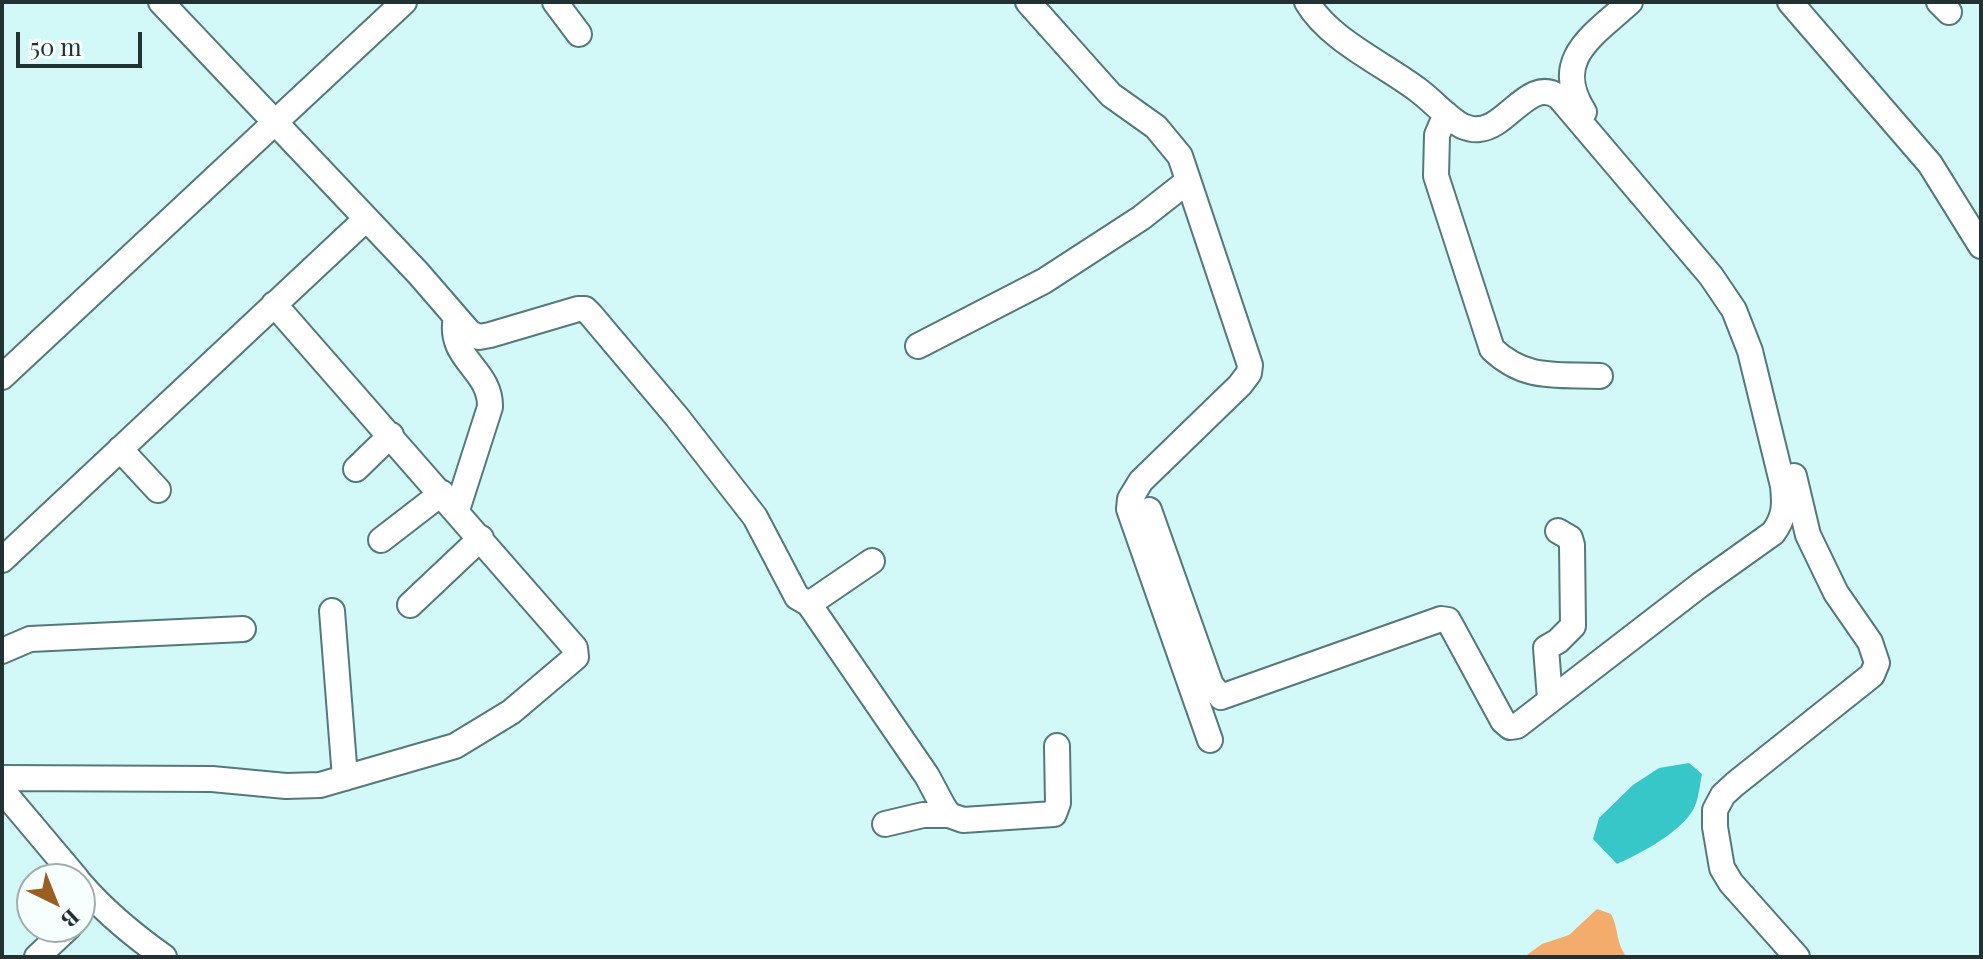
<!DOCTYPE html>
<style>
body{margin:0}
#map{position:relative;width:1983px;height:959px;overflow:hidden;background:#d2f8f8;font-family:"Playfair Display",serif}
canvas{display:block}
.frame{position:absolute;inset:0;border:4px solid #223131;pointer-events:none}
.north{position:absolute;left:16px;top:863px;width:80px;height:80px;box-sizing:border-box;background:#f7fefe;border:2px solid #a2acac;border-radius:50%;rotate:137deg;font-size:22px;font-weight:700;line-height:32px;text-align:center;color:#223131}
.north::after{content:'';display:block;margin:auto;width:28px;height:36px;background:#9a5e20;clip-path:polygon(50% 0,100% 100%,50% 72%,0 100%)}
.scale{position:absolute;left:16px;top:32px;width:126px;height:36px;box-sizing:border-box;border:4px solid #223131;border-top:0;padding-left:10px;font-size:24px;line-height:28px;white-space:nowrap;color:#223131;-webkit-text-stroke:6px #f7fefe;paint-order:stroke}
</style>
<div id="map">
<canvas width="1983" height="959"></canvas>
<div class="frame"></div>
<div class="north">B</div>
<div class="scale">50 m</div>
</div>
<script>
const c = document.querySelector('canvas').getContext('2d');
c.lineJoin = 'round';
function paint(path, color) { c.fillStyle = color; c.fill(path, 'evenodd'); }
function stroke(path, color, width, dash) { c.strokeStyle = color; c.lineWidth = width; c.lineCap = dash ? 'butt' : 'round'; c.setLineDash(dash || []); c.stroke(path); }
const forest = new Path2D(`
 M1597 909 1611 914C1619 929 1616 945 1627 957H1524L1542 944 1569 935Z`);
const water = new Path2D(`
 M1689 763 1702 774C1700 784 1699 796 1695 806 1684 831 1641 853 1617 864L1593 839 1599 818 1633 785 1659 768Z`);
const minor = new Path2D(`
 M161 2 418 273 470 333 479 337 490 335 578 309H585L591 315 677 417 755 517 797 597 809 604 872 561
 M555 2 579 34
 M1028 2 1111 95 1156 127 1180 156 1250 365 1249 373 1240 385 1141 481 1130 499 1129 509 1210 740
 M1790 2 1930 164 1981 246
 M1939 2 1949 12
 M1584 112C1550 59 1594 35 1630 2
 M1446 114 1437 135 1436 176 1492 349C1526 381 1556 374 1600 376
 M456 317C447 359 491 369 490 407L457 510
 M918 346 1044 281 1141 218 1188 181
 M2 377 404 2
 M120 449 158 490
 M356 469 391 435
 M1794 476 1808 535 1836 593 1870 642 1877 663 1872 675 1735 784 1723 795 1715 810V827L1722 868 1731 883 1797 957
 M1149 510 1211 685 1221 697 1441 619 1448 620 1453 629 1503 721 1510 727 1517 726 1700 585 1773 533C1785 517 1785 505 1783 486L1750 351 1734 310 1711 276 1559 97C1530 76 1508 127 1479 129 1474 130 1467 128 1462 126 1446 117 1433 101 1418 90 1384 64 1329 40 1307 2
 M381 540 442 493
 M2 560 366 219
 M809 604 927 776 943 806 949 815 963 820 1054 814 1058 803 1057 746
 M410 605 481 538
 M332 611 345 778
 M2 651 30 639 243 629
 M1550 699 1546 648 1558 641 1573 626 1572 545 1570 538 1558 531
 M2 778 212 779 286 786 320 785 455 746 511 712 576 657 575 648 274 304
 M2 790 77 879
 M885 824 923 815H949
 M80 883C105 912 133 935 164 957
 M37 957 69 927`);
paint(forest, '#f4ac6c');
paint(water, '#38c7c9');
stroke(minor, '#557878', 28);
stroke(minor, '#fff', 24);
</script>
